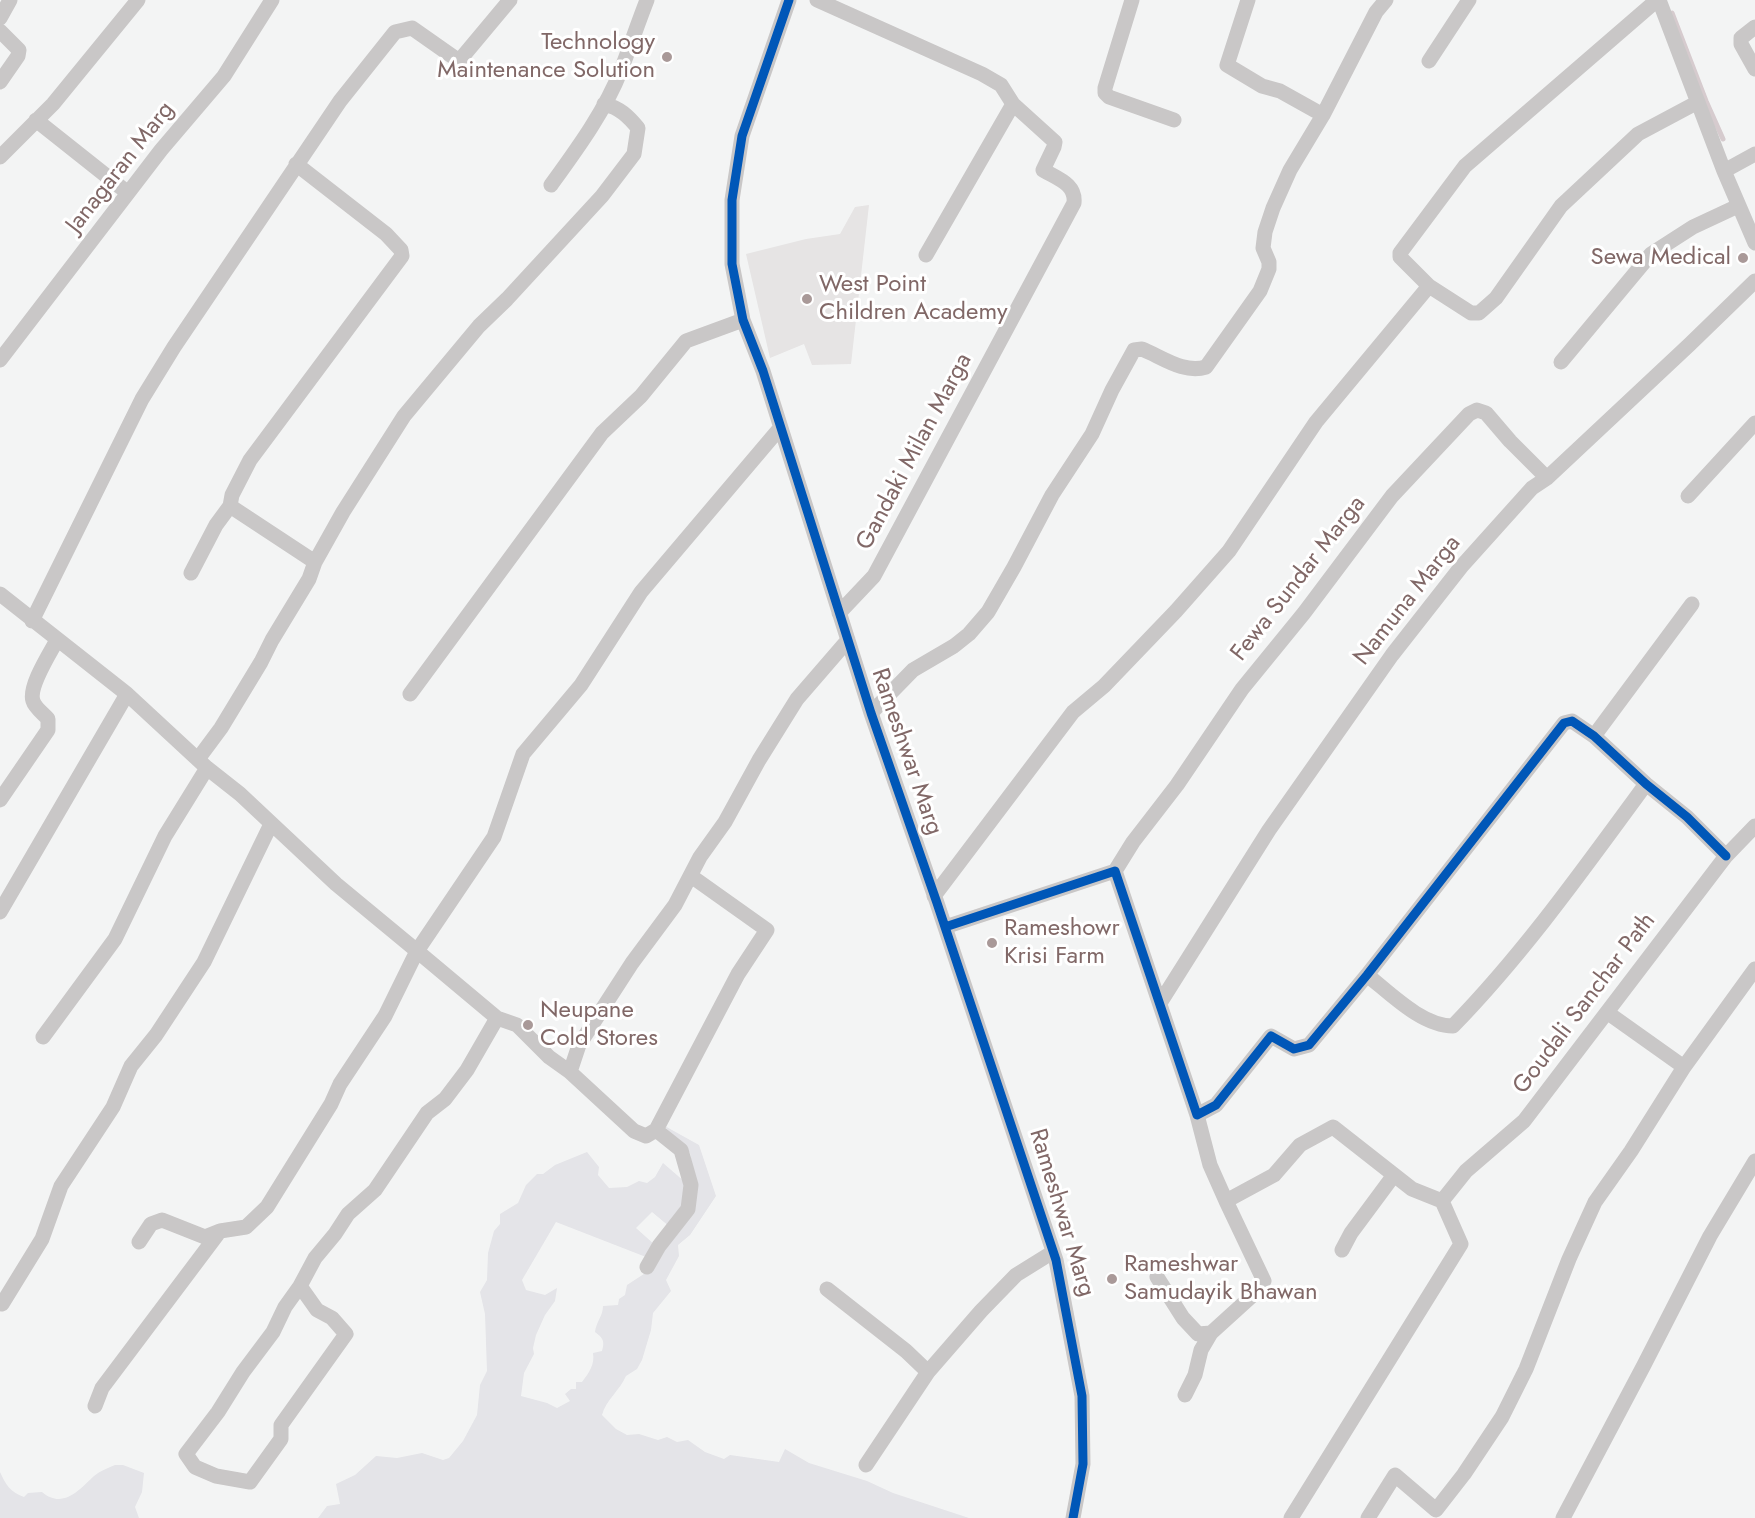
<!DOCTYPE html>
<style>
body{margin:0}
canvas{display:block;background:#f3f4f4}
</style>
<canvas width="1755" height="1518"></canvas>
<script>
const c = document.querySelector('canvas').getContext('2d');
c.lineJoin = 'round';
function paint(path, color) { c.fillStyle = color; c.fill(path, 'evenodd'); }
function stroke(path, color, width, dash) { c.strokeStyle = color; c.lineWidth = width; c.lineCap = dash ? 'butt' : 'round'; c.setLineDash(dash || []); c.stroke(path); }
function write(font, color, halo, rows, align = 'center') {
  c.font = font + ' Jost,sans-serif'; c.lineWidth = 6; c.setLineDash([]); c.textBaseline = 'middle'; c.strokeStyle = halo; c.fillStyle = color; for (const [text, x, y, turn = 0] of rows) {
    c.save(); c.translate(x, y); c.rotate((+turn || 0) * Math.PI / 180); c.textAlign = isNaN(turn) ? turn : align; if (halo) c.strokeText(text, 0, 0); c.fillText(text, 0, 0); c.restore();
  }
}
const built = new Path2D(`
 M869 205 851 364 812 365 804 344 770 358 746 254 806 239 840 234 855 207Z`);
const green = new Path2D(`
 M663 1125 699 1145 716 1196 690 1235 678 1245 679 1256 666 1280 671 1291 653 1313 651 1330 642 1360 637 1369 626 1376C620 1390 606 1400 602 1415L616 1429 627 1435 639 1434 658 1440 667 1437 677 1442 688 1440 705 1452 724 1459 730 1455 779 1462 785 1449 809 1463 867 1481 893 1493 969 1518H318L327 1506 340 1504 336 1484 355 1475 376 1456 397 1458 422 1453 443 1460 449 1458 463 1441 477 1415 480 1385 487 1371 485 1314 480 1292 487 1280 488 1253 494 1231 500 1224V1214L518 1203 526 1185 537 1174H543L555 1165 587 1152 599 1167 598 1175 609 1188 627 1187 639 1181 647 1183 655 1177 663 1163 685 1182 687 1195 670 1227 652 1212 636 1228 655 1245 646 1257 556 1222 522 1280 526 1290 545 1295 557 1288 555 1301 545 1315 536 1335 533 1348 534 1354 524 1373 521 1396 547 1403 557 1408 570 1401 565 1394 571 1389H576V1382H582C589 1373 595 1364 593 1353L602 1351C605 1341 603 1338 595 1332 596 1322 603 1316 603 1306L618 1305 619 1299 625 1295 627 1285 650 1270 696 1188 690 1153Z
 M115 1465H123L144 1473 142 1492 135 1507 139 1518H0V1472C6 1485 10 1492 24 1497L28 1493 42 1492C63 1510 80 1489 94 1476 100 1471 108 1468 115 1465Z`);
const stream = new Path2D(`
 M1672 13 1706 101 1723 139`);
const minor = new Path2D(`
 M789 0 742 136 732 200V264L743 320 763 371 871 713 937 903 1056 1260 1082 1396 1083 1464 1073 1518
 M817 0 982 74 1001 85 1013 104 1055 142 1054 147 1043 170C1058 179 1076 184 1074 203L874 576 839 613
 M1132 0 1105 88V93L1109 97 1174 120
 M1248 0 1227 65 1262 86 1280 91 1323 115
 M1659 0 1724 171 1755 243
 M0 18 10 0
 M1755 27 1741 38V44L1755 69
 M0 31 19 50 18 56 0 82
 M1429 61 1469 0
 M36 120 128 193
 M0 157 53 104 138 0
 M1724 171 1755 154
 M551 185C577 149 605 111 621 70 630 47 638 23 647 0
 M926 255 1013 104
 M1429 286 1400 257V253L1465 166 1657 0
 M0 360 161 150 224 76 272 0
 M1561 362 1651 254 1693 227 1738 206
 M1688 496 1755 423
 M230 506 232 495 250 460 402 256 401 250 386 234 296 164
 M315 562 343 512 404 416 479 326 507 299 602 196 634 154 638 128C628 116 620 108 604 104
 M191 573 216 525 230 506 315 562 309 579 272 640 261 662 221 728 198 759
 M0 594 127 694 207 768 240 794 336 884 417 951 494 837 523 754 581 685 641 592 780 428
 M32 621 142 399 174 347 340 101 395 32 412 28 459 61 510 0
 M410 694 602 433 641 396 686 341 743 320
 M871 713 913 670 954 646 969 634 988 612 1014 567 1052 495 1092 434 1112 390 1134 350 1142 349C1162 357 1184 374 1206 367L1260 291 1269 269V262L1263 248 1265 232 1273 208 1290 170 1323 115 1376 12 1386 0
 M1594 736 1692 604
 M0 800 48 730V719C44 714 35 708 33 701 28 687 50 653 57 640
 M1115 871 1133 842 1177 785 1242 689 1304 613 1392 496 1469 414 1477 410 1486 413 1510 441 1547 478
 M934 896 1073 712 1104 686 1176 611 1229 551 1316 422 1429 286 1471 313H1479L1496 298 1561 206 1638 134 1698 102
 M0 912 127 694
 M945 927 1115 871 1197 1115 1216 1105 1271 1036 1294 1049 1309 1045 1367 975 1564 723 1572 721 1594 736 1646 784 1687 817 1726 856
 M1367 975C1391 994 1422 1026 1453 1026 1525 952 1585 867 1646 784
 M1160 1003 1269 830 1392 655 1461 567 1532 488 1547 478 1689 345 1755 281
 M1608 1013 1684 1067
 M43 1037 115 939 165 836 207 768
 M570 1072 579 1045 632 963 675 905 700 857 725 822 759 760 797 699 848 640
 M1197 1115 1210 1165 1226 1201 1274 1175 1300 1145 1333 1127 1412 1189 1442 1201 1461 1244 1291 1518
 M1442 1201 1466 1171 1524 1121 1726 856 1755 826
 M139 1242 151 1224 162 1220 205 1237 220 1231
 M1342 1250 1351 1233 1394 1175
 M647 1267 659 1246 688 1209 691 1185 681 1150 656 1130
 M1157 1277 1183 1318 1198 1334 1211 1333
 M300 1286 317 1310 332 1318 346 1334 281 1425V1439L250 1482 216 1476 195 1467 186 1454 218 1412 243 1372 273 1332 285 1307 300 1286 315 1258 335 1234 348 1214 375 1190 427 1113 445 1099 467 1070 497 1018
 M827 1289 906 1351 928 1372
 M2 1304 42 1239 61 1186 113 1107 131 1066 156 1035 204 962 271 824
 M1185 1395 1195 1375 1201 1350 1211 1333 1254 1294 1264 1281 1226 1201
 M95 1406 102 1388 220 1231 246 1227 267 1207 331 1104 340 1084 385 1016 417 951 497 1018 517 1025 549 1057 570 1072 634 1131 646 1136 656 1130 738 974 767 930 691 876
 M866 1465 928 1372 981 1311 1016 1275 1053 1252
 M1368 1518 1395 1475 1436 1510 1464 1474 1502 1417 1526 1369 1569 1259 1595 1202 1631 1151 1684 1067 1755 969
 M1563 1518 1644 1365 1710 1236 1755 1161`);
const cycleway = new Path2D(`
 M789 0 742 136 732 200V264L743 320 763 371 871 713 937 903 1056 1260 1082 1396 1083 1464 1073 1518
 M945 927 1115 871 1197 1115 1216 1105 1271 1036 1294 1049 1309 1045 1367 975 1564 723 1572 721 1594 736 1646 784 1687 817 1726 856`);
const markers = [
 [667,57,6,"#a99998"],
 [1743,258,6,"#a99998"],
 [807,299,6,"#a99998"],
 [992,943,6,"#a99998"],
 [528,1025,6,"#a99998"],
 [1112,1279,6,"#a99998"]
];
const poiNames = [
 ["Technology",655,43,"right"],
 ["Maintenance Solution",655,71,"right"],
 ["Sewa Medical",1731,258,"right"],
 ["West Point",819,285],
 ["Children Academy",819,313],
 ["Rameshowr",1004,929],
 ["Krisi Farm",1004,957],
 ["Neupane",540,1011],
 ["Cold Stores",540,1039],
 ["Rameshwar",1124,1265],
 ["Samudayik Bhawan",1124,1293]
];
const streetNames = [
 ["Janagaran Marg",121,168,-52],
 ["Gandaki Milan Marga",915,452,-62],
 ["Fewa Sundar Marga",1299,579,-52],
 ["Namuna Marga",1408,601,-52],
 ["Rameshwar Marg",906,752,71],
 ["Goudali Sanchar Path",1585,1004,-53],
 ["Rameshwar Marg",1061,1213,73]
];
paint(built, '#e6e4e4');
paint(green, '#e4e4e8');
stroke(stream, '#d6cbce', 5);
stroke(minor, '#c9c7c7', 15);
stroke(cycleway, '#0057b8', 9);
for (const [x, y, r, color] of markers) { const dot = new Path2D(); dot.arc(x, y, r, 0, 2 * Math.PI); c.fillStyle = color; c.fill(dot); stroke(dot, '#fff', 2); }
write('24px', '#816867', '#fff', poiNames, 'left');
write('24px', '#816867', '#fff', streetNames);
</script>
